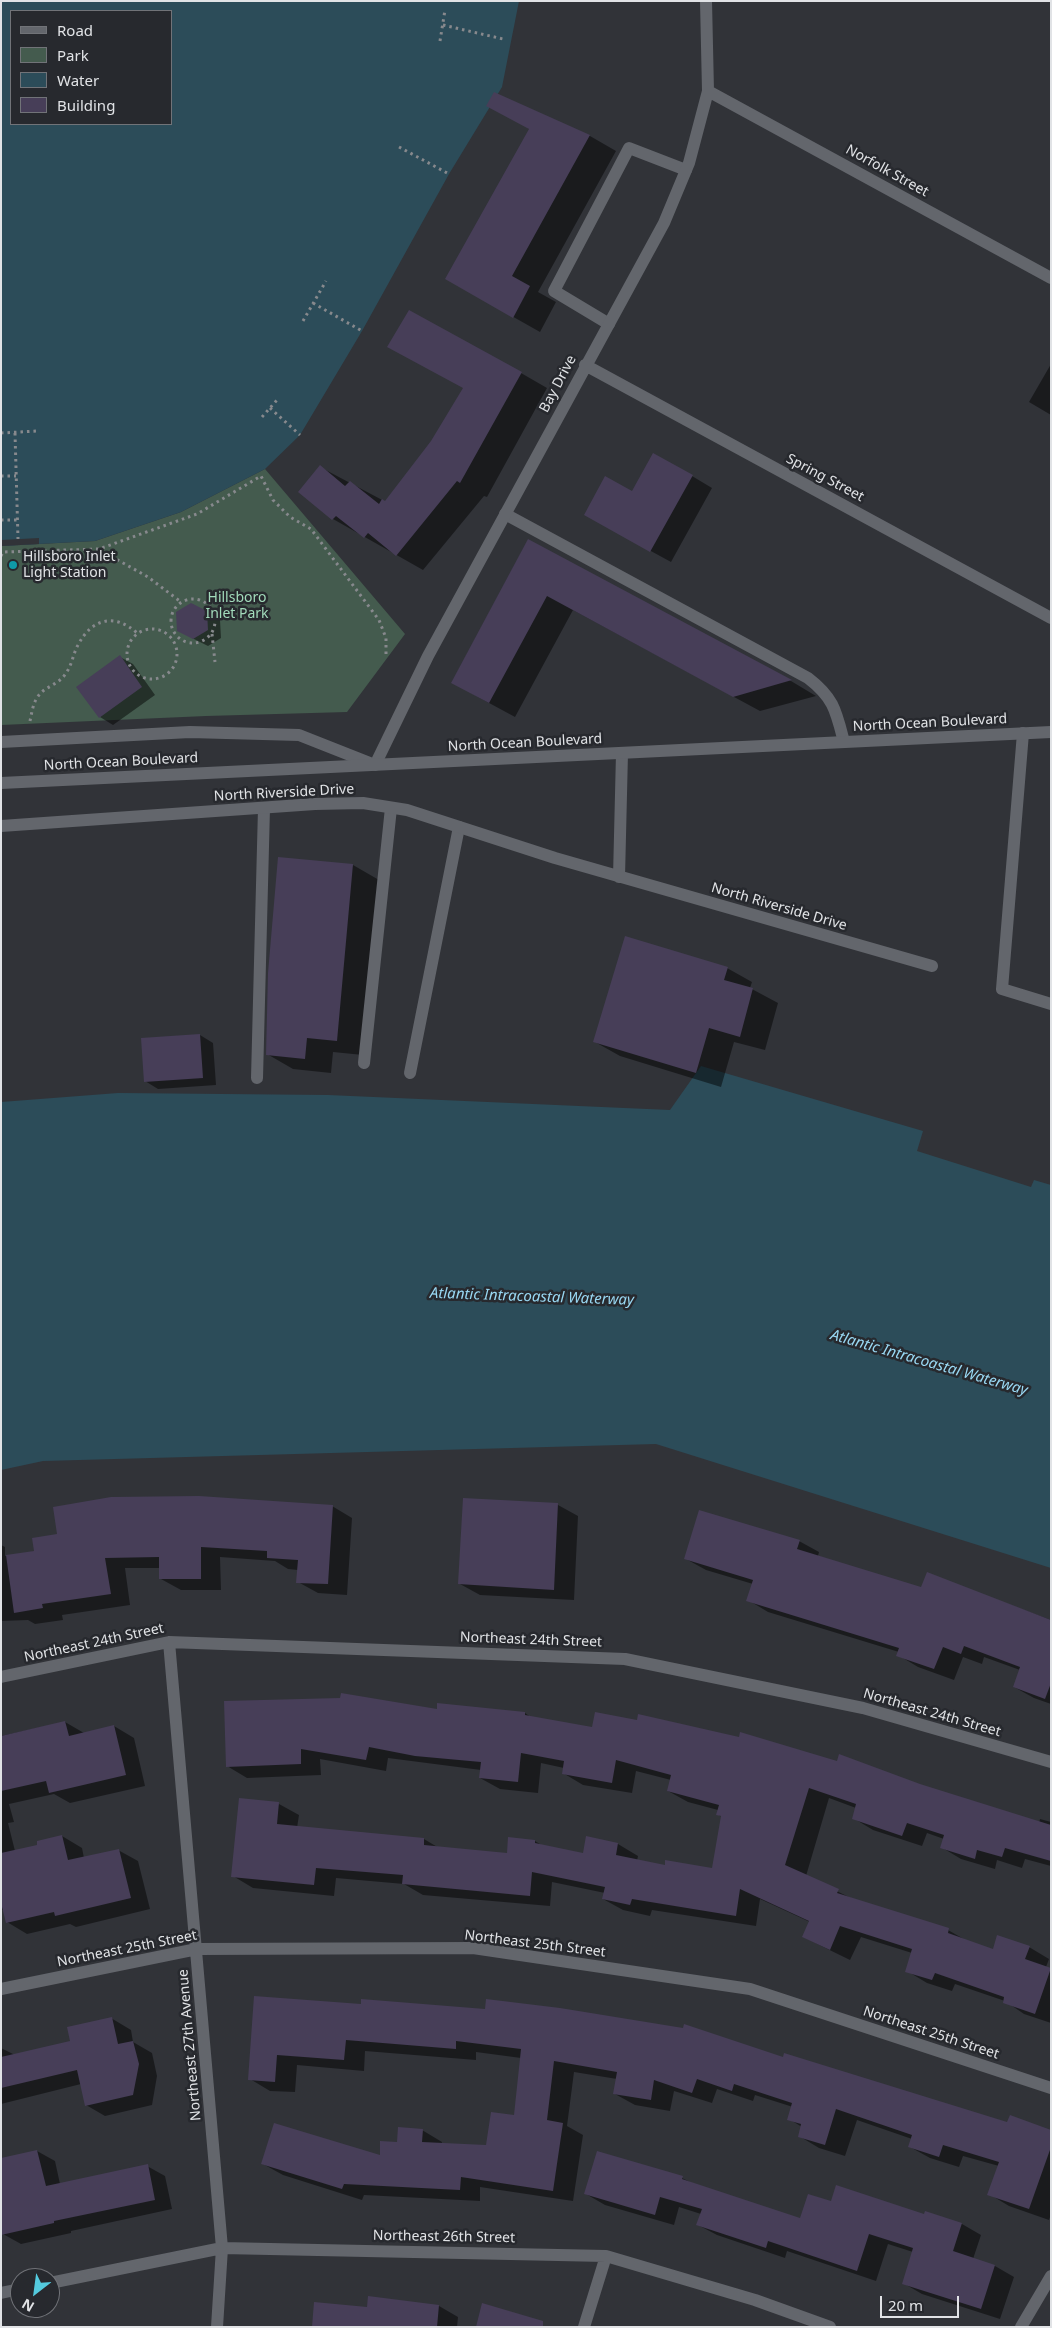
<!DOCTYPE html>
<style>
body{margin:0}
#map{position:relative;width:1052px;height:2328px;overflow:hidden;background:#313338;font-family:"Noto Sans",sans-serif}
canvas{display:block}
.frame{position:absolute;inset:0;border:2px solid #e1e3e6;pointer-events:none}
.legend{position:absolute;left:10px;top:10px;width:162px;height:115px;box-sizing:border-box;background:#27292e;border:1px solid #717378;margin:0;padding:6px 9px;list-style:none;font-size:15px;color:#e1e3e6}
.legend li{display:flex;align-items:center;gap:10px;height:25px}
.legend b{width:25px;border:1px solid #717378}
.north{position:absolute;left:10px;top:2268px;width:50px;height:50px;box-sizing:border-box;background:#27292e;border:1px solid #717378;border-radius:50%;rotate:210deg;font-size:14px;font-weight:700;line-height:20px;text-align:center;color:#e1e3e6}
.north::after{content:'';display:block;margin:auto;width:18px;height:22px;background:#54cade;clip-path:polygon(50% 0,100% 100%,50% 72%,0 100%)}
.scale{position:absolute;left:880px;top:2296px;width:79px;height:22px;box-sizing:border-box;border:2px solid #e1e3e6;border-top:0;padding-left:6px;font-size:15px;line-height:18px;white-space:nowrap;color:#e1e3e6;-webkit-text-stroke:4px #27292e;paint-order:stroke}
</style>
<div id="map">
<canvas width="1052" height="2328"></canvas>
<div class="frame"></div>
<ul class="legend">
<li><b style="height:6px;background:#63666c"></b>Road</li>
<li><b style="height:14px;background:#445b4e"></b>Park</li>
<li><b style="height:14px;background:#2c4c59"></b>Water</li>
<li><b style="height:14px;background:#473e58"></b>Building</li>
</ul>
<div class="north">N</div>
<div class="scale">20 m</div>
</div>
<script>
const c = document.querySelector('canvas').getContext('2d');
c.lineJoin = 'round';
function paint(path, color) { c.fillStyle = color; c.fill(path, 'evenodd'); }
function stroke(path, color, width, dash) { c.strokeStyle = color; c.lineWidth = width; c.lineCap = dash ? 'butt' : 'round'; c.setLineDash(dash || []); c.stroke(path); }
function write(font, color, halo, rows, align = 'center') {
  c.font = font + ' "Noto Sans",sans-serif'; c.lineWidth = 5; c.setLineDash([]); c.textBaseline = 'middle'; c.strokeStyle = halo; c.fillStyle = color; for (const [text, x, y, turn = 0] of rows) {
    c.save(); c.translate(x, y); c.rotate((+turn || 0) * Math.PI / 180); c.textAlign = isNaN(turn) ? turn : align; if (halo) c.strokeText(text, 0, 0); c.fillText(text, 0, 0); c.restore();
  }
}
const green = new Path2D(`
 M265 469 405 634 347 712 206 716 1 725V546L95 541 181 512Z`);
const water = new Path2D(`
 M1 1H519L502 87 449 174 362 331 300 435 265 469 181 512 95 541 1 546ZM11 11H171V124H11Z
 M701 1066 923 1131 917 1151 1031 1187 1034 1180 1051 1185V1568L656 1444 43 1461 1 1470V1102L118 1093 328 1095 670 1110Z`);
const pier = new Path2D(`
 M39 538V544L1 546V540Z`);
const shadow = new Path2D(`
 M494 93 590 136 616 151 538 292 556 302 540 332 471 293 530 130Z
 M1051 364V415L1029 402Z
 M521 373 547 388 487 497 484 496 423 570 333 519 299 492 320 467 386 502Z
 M692 476 712 488 671 562 605 526 633 493Z
 M528 540 791 681 816 696 760 711 573 610 515 717 478 697 452 682Z
 M192 604 220 620 221 638 208 646 192 638Z
 M120 657 133 664 155 695 113 725 100 717Z
 M353 865 379 880 363 1055 333 1052 331 1073 293 1069 267 1054Z
 M727 968 752 982 750 988 778 1003 765 1050 734 1042 721 1087 620 1056 595 1042Z
 M200 1035 213 1043 216 1085 158 1089 145 1081Z
 M464 1500 558 1505 578 1516 574 1600 480 1595 460 1584Z
 M332 1506 352 1518 347 1595 318 1593 298 1582V1570L288 1569 275 1561 220 1557 221 1590H181L161 1579 160 1568H125L130 1605 62 1615 63 1620 35 1624 28 1620 1 1621V1545L5 1547V1556Z
 M799 1541 819 1552 818 1556 922 1589 927 1574 1051 1620V1704L1034 1698 1014 1687 1020 1670 984 1657 982 1664 963 1657 954 1680 918 1667 898 1655 899 1652 768 1612 748 1600 753 1584 706 1570 686 1559Z
 M438 1710 525 1713 532 1718 920 1785 1039 1823 1040 1819 1051 1822V1866L1025 1859 1022 1868 997 1860 995 1869 961 1859 941 1847 944 1839 927 1833 922 1846 873 1830 853 1818 856 1808 829 1798 806 1876 855 1900 948 1930 969 1942 994 1950 1029 1947 1049 1959 1046 1967 1051 1969V2023L1024 2014 1005 2001 955 1984 952 1991 927 1983 907 1971 912 1953 861 1937 850 1960 803 1937 810 1922 760 1899 756 1926 652 1910 650 1916 623 1910 603 1899 605 1893 552 1882 550 1906 423 1895 404 1884 336 1878 334 1896 253 1888 233 1876 279 1804 299 1815 297 1828 424 1839 439 1848 508 1854 535 1841 543 1846 584 1854 587 1838 618 1844 638 1856 637 1861 666 1866 713 1869 722 1817 717 1814 718 1810 688 1802 668 1791 671 1780 636 1771 632 1793 583 1785 563 1773 564 1768 541 1763 538 1793 500 1789 480 1778 481 1770 388 1758 386 1771 320 1759 321 1775 247 1778 227 1766Z
 M65 1722 84 1733 114 1726 134 1738 145 1786 70 1803 54 1794 9 1804 14 1822 8 1823 15 1851 39 1846 62 1836 82 1848 84 1858 118 1850 138 1861 150 1909 76 1927 70 1924 27 1934 7 1922 4 1910H1V1736Z
 M255 1998 784 2059 1008 2124 1051 2131V2214L1049 2220 1009 2206 989 2194 999 2166 963 2156 959 2167 930 2158 910 2147 912 2139 857 2120 845 2156 819 2148 799 2136 802 2127 789 2119 793 2107 755 2095 753 2101 717 2089 712 2103 674 2091 670 2111 635 2105 615 2094 617 2079 574 2072 567 2126 583 2135 573 2201 480 2187V2201L364 2195 362 2200 283 2175 263 2164 381 2157 398 2143 422 2130 442 2142V2144L487 2147 515 2117 521 2058 476 2052V2060L365 2051 364 2071 297 2065 295 2092 270 2091 250 2079Z
 M111 2018 131 2030 133 2042 152 2053 157 2076 152 2105 105 2116 86 2105 81 2084 1 2104V2048L15 2055 72 2042Z
 M37 2151 55 2161 60 2184 147 2166 165 2176 172 2209 71 2231V2233L21 2244 3 2234Z
 M682 2178 694 2184 800 2220 831 2203 925 2215 926 2212 962 2224 981 2235 973 2259 995 2266 1014 2277 1000 2319 922 2294 903 2283 913 2252 888 2244 876 2281 787 2251 785 2258 717 2235 698 2225 701 2214 679 2207 674 2225 605 2205 586 2194Z
 M369 2298 439 2306 458 2317 457 2327H313L368 2308Z`);
const building = new Path2D(`
 M494 92 590 135 512 276 530 286 513 318 445 279 529 129 486 106Z
 M409 310 522 372 460 483 457 481 396 556 368 533 364 538 336 516 332 520 298 492 320 465 345 486 350 481 379 504 382 499 385 501 431 441 463 388 387 347Z
 M653 453 693 475 650 552 584 515 605 476 632 491Z
 M528 539 792 680 733 697 547 596 489 703 451 683Z
 M191 603 207 611 208 630 193 639 177 631 176 612Z
 M120 655 142 687 99 718 76 687Z
 M278 857 353 864 337 1041 307 1038 305 1059 266 1055 268 973Z
 M625 936 728 967 724 980 753 988 740 1037 709 1028 696 1073 593 1042Z
 M200 1034 203 1078 144 1082 141 1038Z
 M199 1496 333 1505 328 1584 296 1583 298 1560 267 1558V1551L201 1547V1579H159V1557L105 1558 111 1594 42 1604 43 1608 14 1613 6 1555 34 1551 32 1538 57 1534 53 1507 111 1497Z
 M463 1498 558 1503 554 1590 458 1584Z
 M699 1510 800 1540 797 1549 921 1587 927 1572 1051 1620V1683L1045 1699 1013 1687 1020 1667 964 1646 961 1654 943 1647 934 1669 896 1656 899 1648 746 1601 753 1580 684 1559Z
 M341 1693 437 1709V1703L525 1712V1715L592 1727 595 1712 637 1720 638 1714 739 1737 740 1732 837 1761 839 1754 920 1784 1051 1825V1861L1005 1848 1002 1857 977 1850 975 1859 940 1848 944 1835 907 1823 902 1836 852 1819 856 1804 809 1788 785 1865 839 1889 837 1893 949 1928 948 1933 993 1949 997 1935 1030 1946 1025 1959 1051 1968 1035 2014 1003 2003 1004 1997 935 1973 932 1980 905 1972 912 1949 840 1926 830 1950 802 1937 809 1921 740 1889 736 1916 632 1899 630 1905 602 1899 605 1887 532 1872 530 1896 402 1884 403 1875 316 1868 314 1885 231 1877 239 1798 279 1802 277 1824 424 1838V1845L507 1853 508 1837 535 1840V1843L583 1853 586 1836 618 1843 616 1855 665 1865V1860L712 1868 721 1816 716 1815 719 1805 667 1791 671 1775 616 1760 612 1783 562 1774 564 1761 521 1753 518 1782 479 1778 481 1762 415 1756 369 1747 366 1760 301 1749V1764L226 1767 224 1701 340 1698Z
 M65 1721 69 1736 114 1725 126 1775 49 1793 46 1781 1 1791V1736Z
 M62 1835 68 1860 119 1849 131 1898 55 1916 54 1912 6 1923 1 1903V1853L37 1845V1841Z
 M254 1996 361 2004V1999L485 2009 486 1999 560 2008 683 2028 684 2024 783 2057 784 2053 1007 2122 1010 2115 1051 2130V2147L1029 2209 987 2195 999 2162 943 2145 939 2157 908 2147 912 2135 836 2109 825 2145 798 2137 801 2124 787 2120 792 2103 734 2084 732 2091 697 2079 692 2093 654 2080 651 2100 613 2094 617 2072 554 2061 547 2120 563 2123 553 2191 461 2177 460 2190 344 2184 342 2189 261 2164 274 2123 380 2155V2141L397 2142 398 2127 423 2129 422 2142 486 2145 491 2112 514 2115 521 2049 456 2041V2049L346 2040 344 2060 277 2055 275 2082 248 2080Z
 M112 2017 118 2044 133 2041 139 2064 133 2095 85 2106 77 2070 1 2088V2057L70 2041 67 2027Z
 M37 2150 46 2186 148 2164 155 2200 54 2221V2223L1 2235V2158Z
 M597 2151 683 2176 682 2179 800 2218 808 2194 831 2201 836 2185 924 2214 925 2211 962 2223 953 2251 995 2265 981 2309 902 2284 913 2248 869 2234 857 2271 768 2241 766 2248 696 2225 702 2209 660 2197 655 2215 584 2194Z
 M368 2296 439 2305 437 2327H312L314 2302 367 2307Z
 M482 2303 543 2321V2327H476Z`);
const path = new Path2D(`
 M443 25 503 39
 M440 41 445 10
 M399 147 449 174
 M313 303 362 331
 M303 321 326 281
 M270 408 300 435
 M262 417 277 400
 M1 433 37 431
 M15 433 18 539
 M1 476H16
 M1 520H18
 M100 550 148 577 181 602
 M1 556 3 552 99 549 197 514 261 476 273 500 290 517 311 529 379 620 386 638V657
 M171 621a22 22 0 1 1 44 0a22 22 0 1 1-44 0Z
 M127 654a25 25 0 1 1 50 0a25 25 0 1 1-50 0Z
 M212 634 215 662
 M30 721C32 712 33 702 39 695 46 686 60 684 66 673 72 665 73 654 78 645 92 618 115 613 137 633`);
const lane = new Path2D(`
 M609 324 554 291 629 148 686 170
 M505 514 808 678C834 698 836 711 844 742
 M364 1063 391 808
 M410 1073 459 827
 M257 1078 264 808`);
const street = new Path2D(`
 M708 91 1051 278
 M585 365 1051 618
 M1023 733 1002 989 1051 1004
 M1 742 190 732 299 735 375 765 428 656 664 223 689 163 708 91 706 1
 M1 826 315 804 363 803 407 810 555 858 932 966
 M619 877 622 753
 M169 1642 222 2248 217 2327
 M1 1677 169 1642 625 1659 863 1708 1051 1762
 M1 1989 197 1949 473 1948 750 1989 1051 2088
 M50 2283 222 2248 606 2256 755 2300 830 2327
 M1 2293 20 2289
 M584 2327 606 2256
 M1021 2327 1051 2276`);
const secondary = new Path2D(`
 M1 783 1051 732`);
const markers = [
 [13,565,5,"#0f9aa8"]
];
const streetNames = [
 ["Norfolk Street",887,171,29],
 ["Bay Drive",558,384,-62],
 ["Spring Street",825,478,28],
 ["North Ocean Boulevard",930,723,-3],
 ["North Ocean Boulevard",525,743,-3],
 ["North Ocean Boulevard",121,762,-3],
 ["North Riverside Drive",284,793,-3],
 ["North Riverside Drive",779,907,16],
 ["Northeast 24th Street",531,1640,2],
 ["Northeast 24th Street",94,1643,-12],
 ["Northeast 24th Street",932,1713,16],
 ["Northeast 25th Street",535,1944,7],
 ["Northeast 25th Street",127,1949,-11],
 ["Northeast 25th Street",931,2033,18],
 ["Northeast 27th Avenue",190,2045,-95],
 ["Northeast 26th Street",444,2237,1]
];
const poiNames = [
 ["Hillsboro Inlet",23,557],
 ["Light Station",23,573]
];
const parkNames = [
 ["Hillsboro",237,598],
 ["Inlet Park",237,614]
];
const waterNames = [
 ["Atlantic Intracoastal Waterway",532,1297,2],
 ["Atlantic Intracoastal Waterway",929,1363,16]
];
paint(green, '#445b4e');
paint(water, '#2c4c59');
paint(pier, '#313338');
paint(shadow, '#0007');
paint(building, '#473e58');
stroke(path, '#87898d', 3, [2.5, 4]);
stroke(lane, '#63666c', 12);
stroke(street, '#63666c', 12);
stroke(secondary, '#63666c', 12);
for (const [x, y, r, color] of markers) { const dot = new Path2D(); dot.arc(x, y, r, 0, 2 * Math.PI); c.fillStyle = color; c.fill(dot); stroke(dot, '#27292e', 2); }
write('14px', '#e1e3e6', '#27292e', streetNames);
write('14px', '#e1e3e6', '#27292e', poiNames, 'left');
write('14px', '#a2dbbb', '#27292e', parkNames);
write('italic 15px', '#99d8f3', '#27292e', waterNames);
</script>
